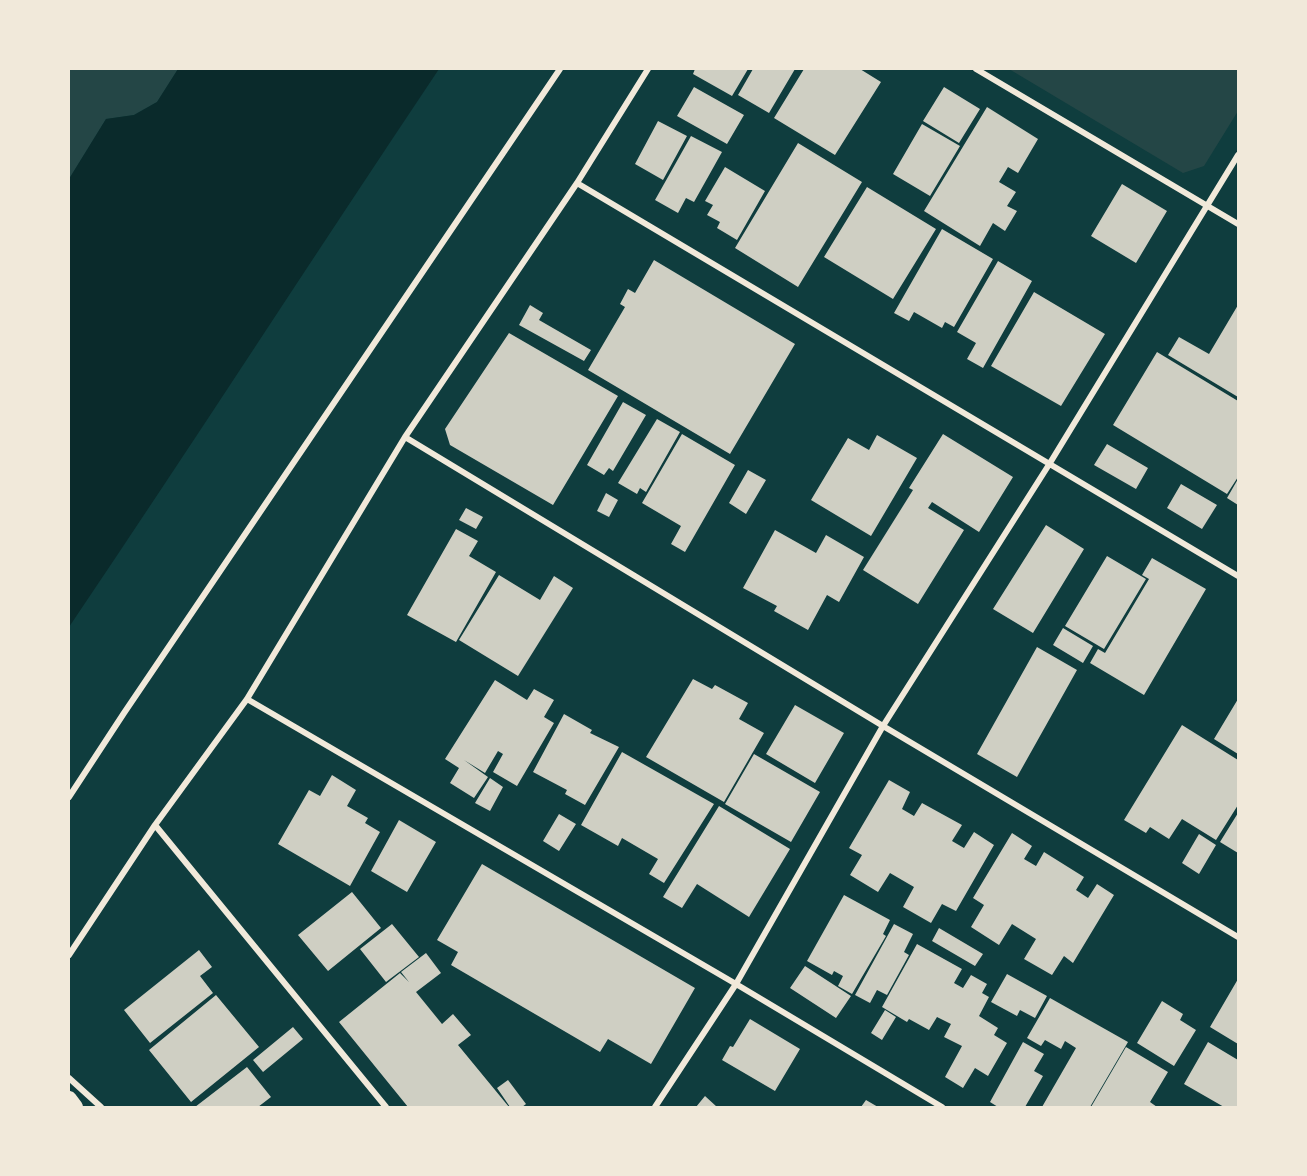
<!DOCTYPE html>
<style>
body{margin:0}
#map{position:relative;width:1307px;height:1176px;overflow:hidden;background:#0f3d3e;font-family:Montserrat,sans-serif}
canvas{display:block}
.frame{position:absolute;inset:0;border:70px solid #f1e9da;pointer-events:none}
</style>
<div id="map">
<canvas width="1307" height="1176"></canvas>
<div class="frame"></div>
</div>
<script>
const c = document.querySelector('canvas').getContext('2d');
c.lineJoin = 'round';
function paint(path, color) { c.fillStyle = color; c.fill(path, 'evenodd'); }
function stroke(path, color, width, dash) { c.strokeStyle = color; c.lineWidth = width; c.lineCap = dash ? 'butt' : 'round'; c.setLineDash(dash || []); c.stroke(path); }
const green = new Path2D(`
 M69 69H178L157 102 134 115 106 119 69 179Z
 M1009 69H1238V111L1204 166 1183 173Z`);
const water = new Path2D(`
 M178 69H439C315 254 194 442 69 627V179L106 119 134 115 157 102Z`);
const building = new Path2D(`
 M695 69H748L732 96 693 74Z
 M753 69H795L769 113 738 95Z
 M804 69H860L881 82 835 155 774 118Z
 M694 87 744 115 727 144 677 116Z
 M944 87 980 109 959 143 923 121Z
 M987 107 1038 139 1018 173 1008 167 999 182 1016 192 1007 206 1017 211 1005 231 993 223 980 246 924 211Z
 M658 121 687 136 663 180 635 164Z
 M922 124 960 146 930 196 893 174Z
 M691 136 722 152 694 202 686 198 678 213 655 200Z
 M798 143 862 182 798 287 735 248Z
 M725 167 765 191 737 240 717 228 720 222 707 215 713 205 705 201Z
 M1122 184 1167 211 1136 263 1091 236Z
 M867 187 936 229 893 299 824 257Z
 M942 229 993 259 954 327 945 322 942 328 914 312 909 321 894 313Z
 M654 260 795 344 730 454 588 370 625 307 620 304 628 289 635 293Z
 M998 261 1032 281 983 368 967 359 976 343 957 332Z
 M1034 292 1105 334 1061 406 991 366Z
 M530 305 543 313 539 320 591 350 584 361 519 325Z
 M1238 305V397L1168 355 1179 337 1209 354Z
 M509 333 618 396 553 505 450 445 445 429Z
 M1157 352 1238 401V477L1227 494 1113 425Z
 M623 402 646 415 613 471 609 468 604 475 587 465Z
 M657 419 680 432 646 492 640 488 637 494 618 483Z
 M682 434 735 465 685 552 671 544 681 526 642 503Z
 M943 434 1013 477 979 532 932 502 928 508 964 530 918 604 863 570 913 490 909 488Z
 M877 435 917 458 871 536 811 500 848 438 869 450Z
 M1107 444 1148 468 1136 489 1094 465Z
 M748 470 766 480 746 514 729 503Z
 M1238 479V505L1227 498Z
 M1181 484 1217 505 1202 529 1167 508Z
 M606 493 618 500 609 517 597 511Z
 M466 508 483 517 476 529 459 520Z
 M1046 525 1084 549 1033 633 993 609Z
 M456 529 478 541 469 556 496 572 456 642 407 615Z
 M775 530 816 553 826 535 864 557 839 602 827 595 808 630 774 611 777 606 743 588Z
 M1107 556 1146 579 1104 649 1065 626Z
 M1152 558 1206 589 1144 695 1090 663 1098 649 1105 653 1149 579 1142 575Z
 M499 575 540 600 554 576 573 588 518 676 459 640Z
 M1063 628 1093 646 1083 663 1053 645Z
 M1037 647 1077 670 1017 777 977 754Z
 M693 679 712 689 715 685 748 703 739 719 764 733 724 802 646 757Z
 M495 680 527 700 534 689 554 700 544 717 554 723 517 786 493 772 503 754 498 751 485 773 464 760 488 777 474 798 450 783 459 768 445 759Z
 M1238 699V754L1214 739Z
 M795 705 844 733 815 783 766 754Z
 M564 714 592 730 590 733 619 747 585 805 565 794 567 790 533 772Z
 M1182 725 1238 760V805L1216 840 1182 819 1169 839 1150 827 1146 833 1124 820Z
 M622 752 714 804 664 883 649 874 658 859 622 838 618 846 581 825Z
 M754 754 820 792 791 842 725 804Z
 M332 775 356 790 347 806 368 818 365 823 380 832 350 886 278 844 309 790 320 796Z
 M490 778 503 787 490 811 475 803Z
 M889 780 910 792 902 809 914 816 922 803 962 825 952 841 964 848 974 832 994 845 956 911 942 904 931 923 903 907 914 887 890 873 878 892 850 875 862 855 849 848Z
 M719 806 790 849 749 917 697 884 682 908 663 897Z
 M1238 813V853L1220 842Z
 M559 814 576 824 559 851 543 841Z
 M399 820 436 842 407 892 371 871Z
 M1012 833 1032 846 1024 859 1036 866 1044 852 1084 877 1076 890 1088 898 1097 884 1114 895 1073 963 1064 956 1052 975 1024 959 1036 939 1012 924 999 945 971 927 984 905 973 898Z
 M1199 834 1216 845 1199 874 1182 863Z
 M482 864 695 988 651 1064 608 1039 600 1052 451 965 458 952 437 940Z
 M352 892 381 928 328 971 298 935Z
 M844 895 890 920 883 934 886 936 852 994 838 986 843 976 834 971 832 975 807 961Z
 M392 924 419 957 386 982 360 949Z
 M894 924 913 934 904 952 909 955 887 995 877 990 870 1003 855 995Z
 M939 928 983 954 975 966 932 941Z
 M917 944 962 969 954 983 963 988 971 975 987 984 982 993 989 997 979 1016 998 1028 994 1035 1007 1043 988 1076 975 1068 963 1088 945 1077 962 1046 944 1037 951 1024 937 1017 929 1030 909 1019 907 1022 882 1007Z
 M199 950 212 967 200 976 213 993 150 1043 124 1010Z
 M426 953 441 973 416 992 442 1024 453 1014 471 1035 458 1045 509 1107H408L339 1022 400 973 409 982 401 972Z
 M805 966 851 996 836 1018 790 988Z
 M1007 974 1047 996 1035 1018 1020 1010 1017 1016 991 1002Z
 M1238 979V1044L1210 1027Z
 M216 995 259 1047 191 1102 149 1050Z
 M1050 998 1128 1042 1090 1107H1042L1076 1048 1065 1041 1061 1049 1045 1040 1041 1046 1027 1038Z
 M1162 1001 1183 1014 1180 1020 1196 1030 1174 1066 1137 1043Z
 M885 1010 896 1017 882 1040 871 1033Z
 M750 1019 800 1049 775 1091 722 1060 730 1046 733 1047Z
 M293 1027 303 1039 263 1072 253 1060Z
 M1023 1042 1044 1054 1034 1071 1043 1076 1025 1107H998L990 1102Z
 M1208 1042 1238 1060V1107H1224L1184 1084Z
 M1126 1047 1168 1072 1150 1102 1157 1107H1091Z
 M247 1067 271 1097 258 1107H195Z
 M508 1080 526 1104 522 1107H510L497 1088Z
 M705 1096 717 1107H696Z
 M866 1100 878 1107H861Z`);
const minor = new Path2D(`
 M976 69 1238 224
 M577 183 1238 576
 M405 437 883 726 1238 937
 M247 699 736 984 942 1107
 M69 797 124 713 560 69
 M155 825 386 1107
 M69 955 155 825 247 699 405 437 577 183 648 69
 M69 1078 101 1107
 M655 1107 736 984 883 726 1050 463 1238 155`);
const trunk = new Path2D(`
 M69 1099 75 1107`);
paint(green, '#244646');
paint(water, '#0a2a2b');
paint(building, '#cfcfc3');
stroke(minor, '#f1e9da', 6);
stroke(trunk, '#f1e9da', 16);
</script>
